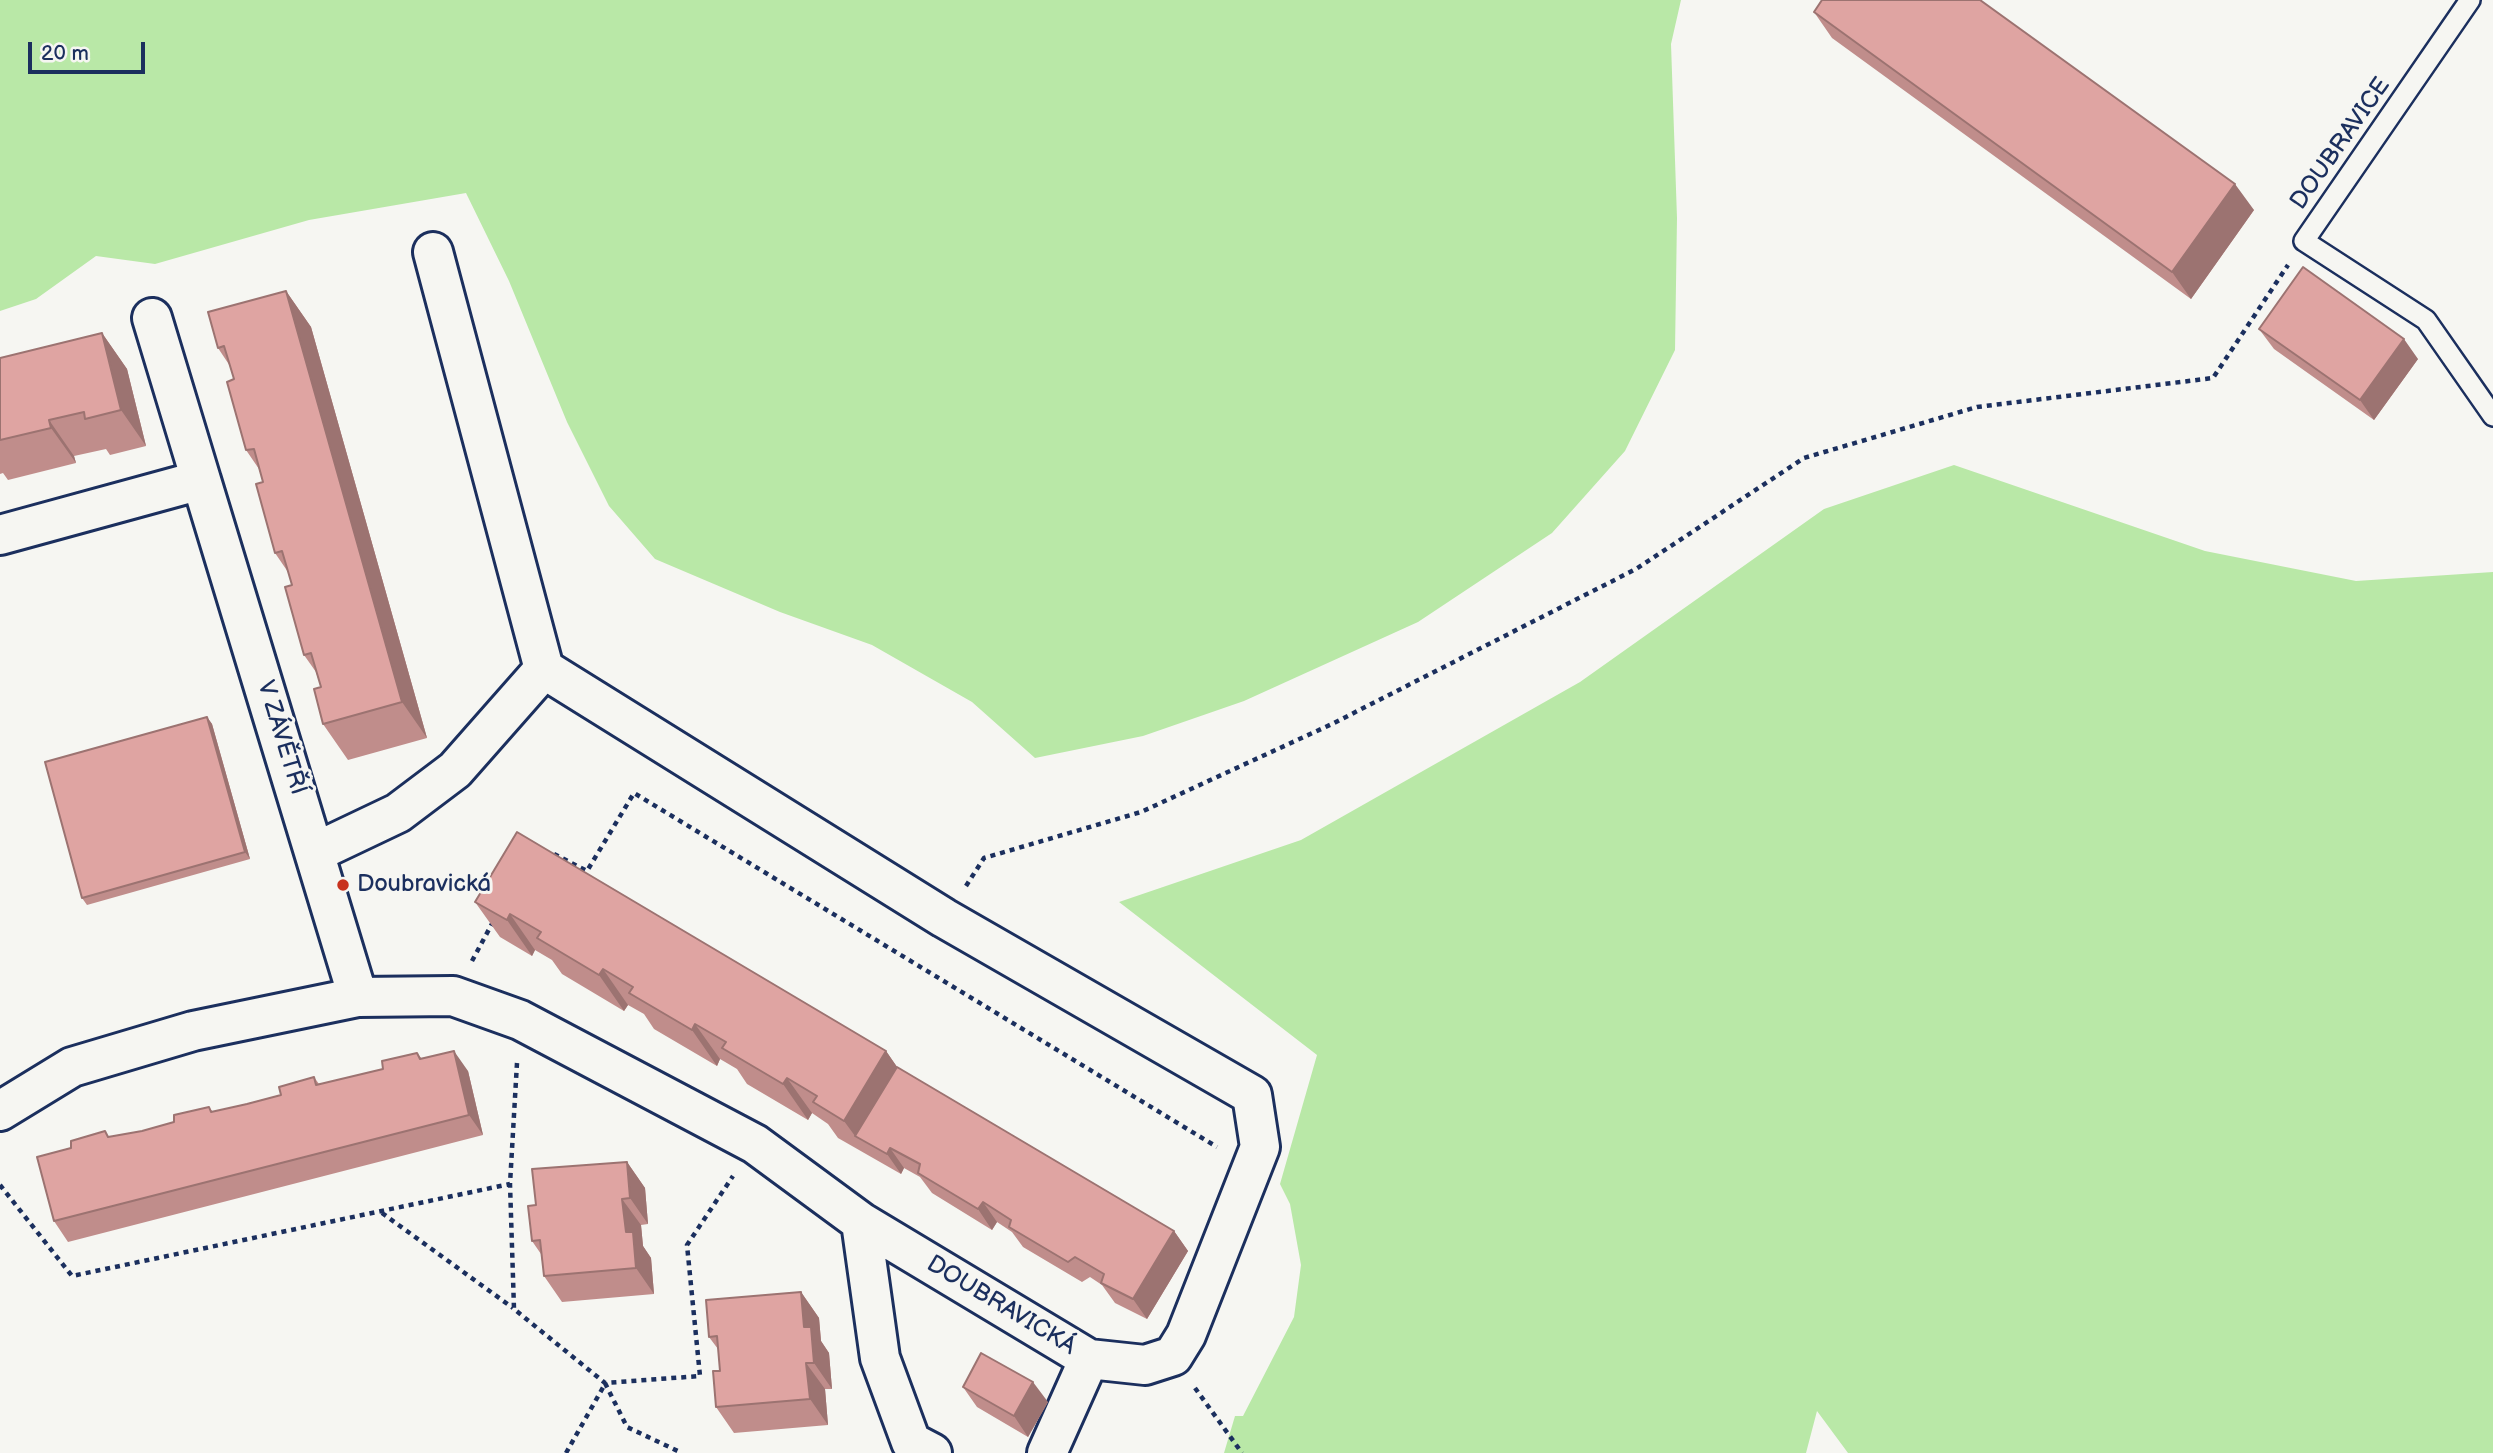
<!DOCTYPE html>
<meta charset="utf-8">
<style>
body{margin:0}
#map{position:relative;width:2493px;height:1453px;overflow:hidden;background:#f6f6f2;font-family:"Balsamiq Sans",sans-serif}
canvas{display:block}
.scale{position:absolute;left:28px;top:42px;width:117px;height:32px;box-sizing:border-box;border:4px solid #1b2f5e;border-top:0;padding-left:9px;font-size:21px;line-height:24px;white-space:nowrap;color:#1b2f5e;-webkit-text-stroke:5px #f6f6f2;paint-order:stroke}
</style>
<div id="map">
<canvas width="2493" height="1453"></canvas>
<div class="scale">20 m</div>
</div>
<script>
const c = document.querySelector('canvas').getContext('2d');
c.lineJoin = 'round';
function paint(path, color) { c.fillStyle = color; c.fill(path, 'evenodd'); }
function stroke(path, color, width, dash) { c.strokeStyle = color; c.lineWidth = width; c.lineCap = dash ? 'butt' : 'round'; c.setLineDash(dash || []); c.stroke(path); }
function write(font, color, halo, rows, align = 'center') {
  c.font = font + ' "Balsamiq Sans",sans-serif'; c.lineWidth = 6; c.setLineDash([]); c.textBaseline = 'middle'; c.strokeStyle = halo; c.fillStyle = color; for (const [text, x, y, turn = 0] of rows) {
    c.save(); c.translate(x, y); c.rotate((+turn || 0) * Math.PI / 180); c.textAlign = isNaN(turn) ? turn : align; if (halo) c.strokeText(text, 0, 0); c.fillText(text, 0, 0); c.restore();
  }
}
const green = new Path2D(`
 M0 0H1681L1671 44 1677 218 1675 350 1625 451 1552 533 1418 622 1244 701 1143 736 1035 758 972 702 872 645 780 612 655 559 609 506 567 422 509 281 466 193 309 220 155 264 96 256 36 299 0 311Z
 M1954 465 2205 551 2356 581 2493 572V1453H1848L1817 1411 1806 1453H1224L1235 1416H1243L1294 1317 1301 1265 1290 1204 1280 1184 1317 1055 1119 902 1301 840 1580 682 1824 509Z`);
const path = new Path2D(`
 M554 854 587 871 634 793 1217 1147
 M966 886 984 858 1141 812 1332 724 1636 569 1804 458 1977 407 2213 378 2288 265
 M472 961 494 920
 M517 1063 510 1184 514 1309 605 1383 700 1376 687 1245 733 1176
 M0 1185 72 1276 510 1184
 M382 1213 513 1308
 M605 1383 627 1427 682 1453
 M1195 1388 1242 1453
 M566 1453 605 1384`);
const lane = new Path2D(`
 M2470 0 2304 241 2426 320 2493 416`);
const street = new Path2D(`
 M433 252 544 669
 M152 318 201 480
 M0 535 201 480 358 997
 M0 1111 72 1067 193 1031 358 997 453 996 520 1020 755 1144 861 1222 1089 1359 1145 1365 1173 1356 1186 1335 1260 1147 1252 1095 944 918 544 669 455 770 398 813 316 852
 M861 1222 880 1358 911 1442 932 1453
 M1047 1453 1089 1359`);
const wall = new Path2D(`
 M1814 12 2254 210 2191 299 1832 38Z
 M286 291 311 327 427 738 348 760 323 724 321 687 316 672 304 655 292 585 288 572 275 553 263 482 259 469 246 450 234 379 230 366 218 348Z
 M2259 329 2418 359 2374 420 2274 349Z
 M102 333 127 369 146 446 110 455 106 449 74 456 76 463 8 480 3 473 0 474V358Z
 M207 717 212 724 250 859 87 905 82 898Z
 M475 902 886 1051 897 1067 1174 1231 1188 1251 1147 1319 1115 1303 1102 1285 1090 1277 1082 1282 1023 1247 1012 1232 997 1222 992 1230 932 1193 920 1177 904 1168 901 1174 838 1138 828 1124 812 1113 808 1120 747 1084 737 1069 720 1059 717 1066 654 1029 644 1014 628 1005 624 1011 562 974 552 960 535 950 532 956 500 937Z
 M417 1053 422 1059 468 1071 483 1135 68 1242 54 1221 110 1137 142 1131 174 1122 209 1107 213 1112 281 1095 314 1077 319 1084 383 1069Z
 M627 1162 645 1188 648 1224 641 1225 643 1246 651 1258 654 1294 562 1302 544 1276 541 1254 532 1241 536 1205Z
 M801 1292 819 1318 821 1341 829 1353 832 1389H825L828 1425 734 1433 716 1407 720 1371 718 1349 709 1337Z
 M963 1387 1048 1402 1028 1437 977 1407Z`);
const shadedWall = new Path2D(`
 M2235 184 2254 210 2191 299 2172 272Z
 M286 291 311 327 427 738 402 702Z
 M102 333 127 369 146 446 121 410Z
 M2404 339 2418 359 2374 420 2360 400Z
 M49 420 74 456 76 463 51 428Z
 M207 717 212 724 250 859 245 852Z
 M510 914 535 950 532 956 507 920Z
 M603 969 628 1005 624 1011 599 975Z
 M695 1024 720 1059 717 1066 692 1030Z
 M454 1051 468 1071 483 1135 469 1115Z
 M886 1051 911 1087 855 1136 844 1121Z
 M787 1078 812 1113 808 1120 783 1084Z
 M890 1148 904 1168 901 1174 887 1154Z
 M627 1162 645 1188 648 1224 630 1198Z
 M622 1199 641 1225 643 1246 651 1258 654 1294 636 1268 626 1232Z
 M983 1202 997 1222 992 1230 978 1209Z
 M1174 1231 1188 1251 1147 1319 1133 1299Z
 M801 1292 819 1318 821 1341 829 1353 832 1389 814 1363 804 1327Z
 M806 1363 825 1389 828 1425 810 1399Z
 M1033 1382 1048 1402 1028 1437 1014 1416Z`);
const building = new Path2D(`
 M1822 0H1980L2235 184 2172 272 1814 12Z
 M2303 267 2404 339 2360 400 2259 329Z
 M286 291 402 702 323 724 314 689 321 687 311 653 304 655 285 587 292 585 282 551 275 553 256 484 263 482 254 449 246 450 227 382 234 379 224 346 218 348 208 312Z
 M102 333 121 410 85 419 84 412 49 420 51 428 0 440V358Z
 M207 717 245 852 82 898 45 762Z
 M517 832 886 1051 844 1121 813 1102 817 1096 787 1078 783 1084 722 1048 726 1042 695 1024 692 1030 629 993 633 987 603 969 599 975 537 938 541 932 510 914 507 920 475 902Z
 M454 1051 469 1115 54 1221 37 1157 71 1148V1141L105 1131 108 1137 142 1131 174 1122V1115L209 1107 211 1112 247 1104 281 1095 279 1087 314 1077 316 1085 383 1069 382 1061 417 1053 420 1059Z
 M897 1067 1174 1231 1133 1299 1101 1283 1104 1274 1075 1257 1068 1262 1009 1227 1011 1220 983 1202 978 1209 918 1173 920 1164 890 1148 887 1154 855 1136Z
 M627 1162 630 1198 622 1199 626 1232H633L636 1268 544 1276 540 1240 532 1241 528 1206 536 1205 532 1169Z
 M801 1292 804 1327H811L814 1363H806L810 1399 716 1407 713 1371H720L717 1336 709 1337 706 1300Z
 M981 1353 1033 1382 1014 1416 963 1387Z`);
const markers = [
 [343,885,7,"#c8321e"]
];
const streetNames = [
 ["DOUBRAVICE",2341,144,-55],
 ["V ZÁVĚTŘÍ",281,738,73],
 ["DOUBRAVICKÁ",1001,1306,31]
];
const poiNames = [
 ["Doubravická",357,885]
];
paint(green, '#b9e8a7');
stroke(lane, '#1b2f5e', 24);
stroke(street, '#1b2f5e', 44);
stroke(path, '#1b2f5e', 4.5, [5, 5]);
stroke(lane, '#f6f6f2', 19);
stroke(street, '#f6f6f2', 38);
paint(wall, '#c08d8b');
paint(shadedWall, '#9c7371');
paint(building, '#dfa4a2');
stroke(building, '#9c7371', 2);
for (const [x, y, r, color] of markers) { const dot = new Path2D(); dot.arc(x, y, r, 0, 2 * Math.PI); c.fillStyle = color; c.fill(dot); stroke(dot, '#f6f6f2', 2.5); }
write('24px', '#1b2f5e', '#f6f6f2', streetNames);
write('24px', '#1b2f5e', '#f6f6f2', poiNames, 'left');
</script>
